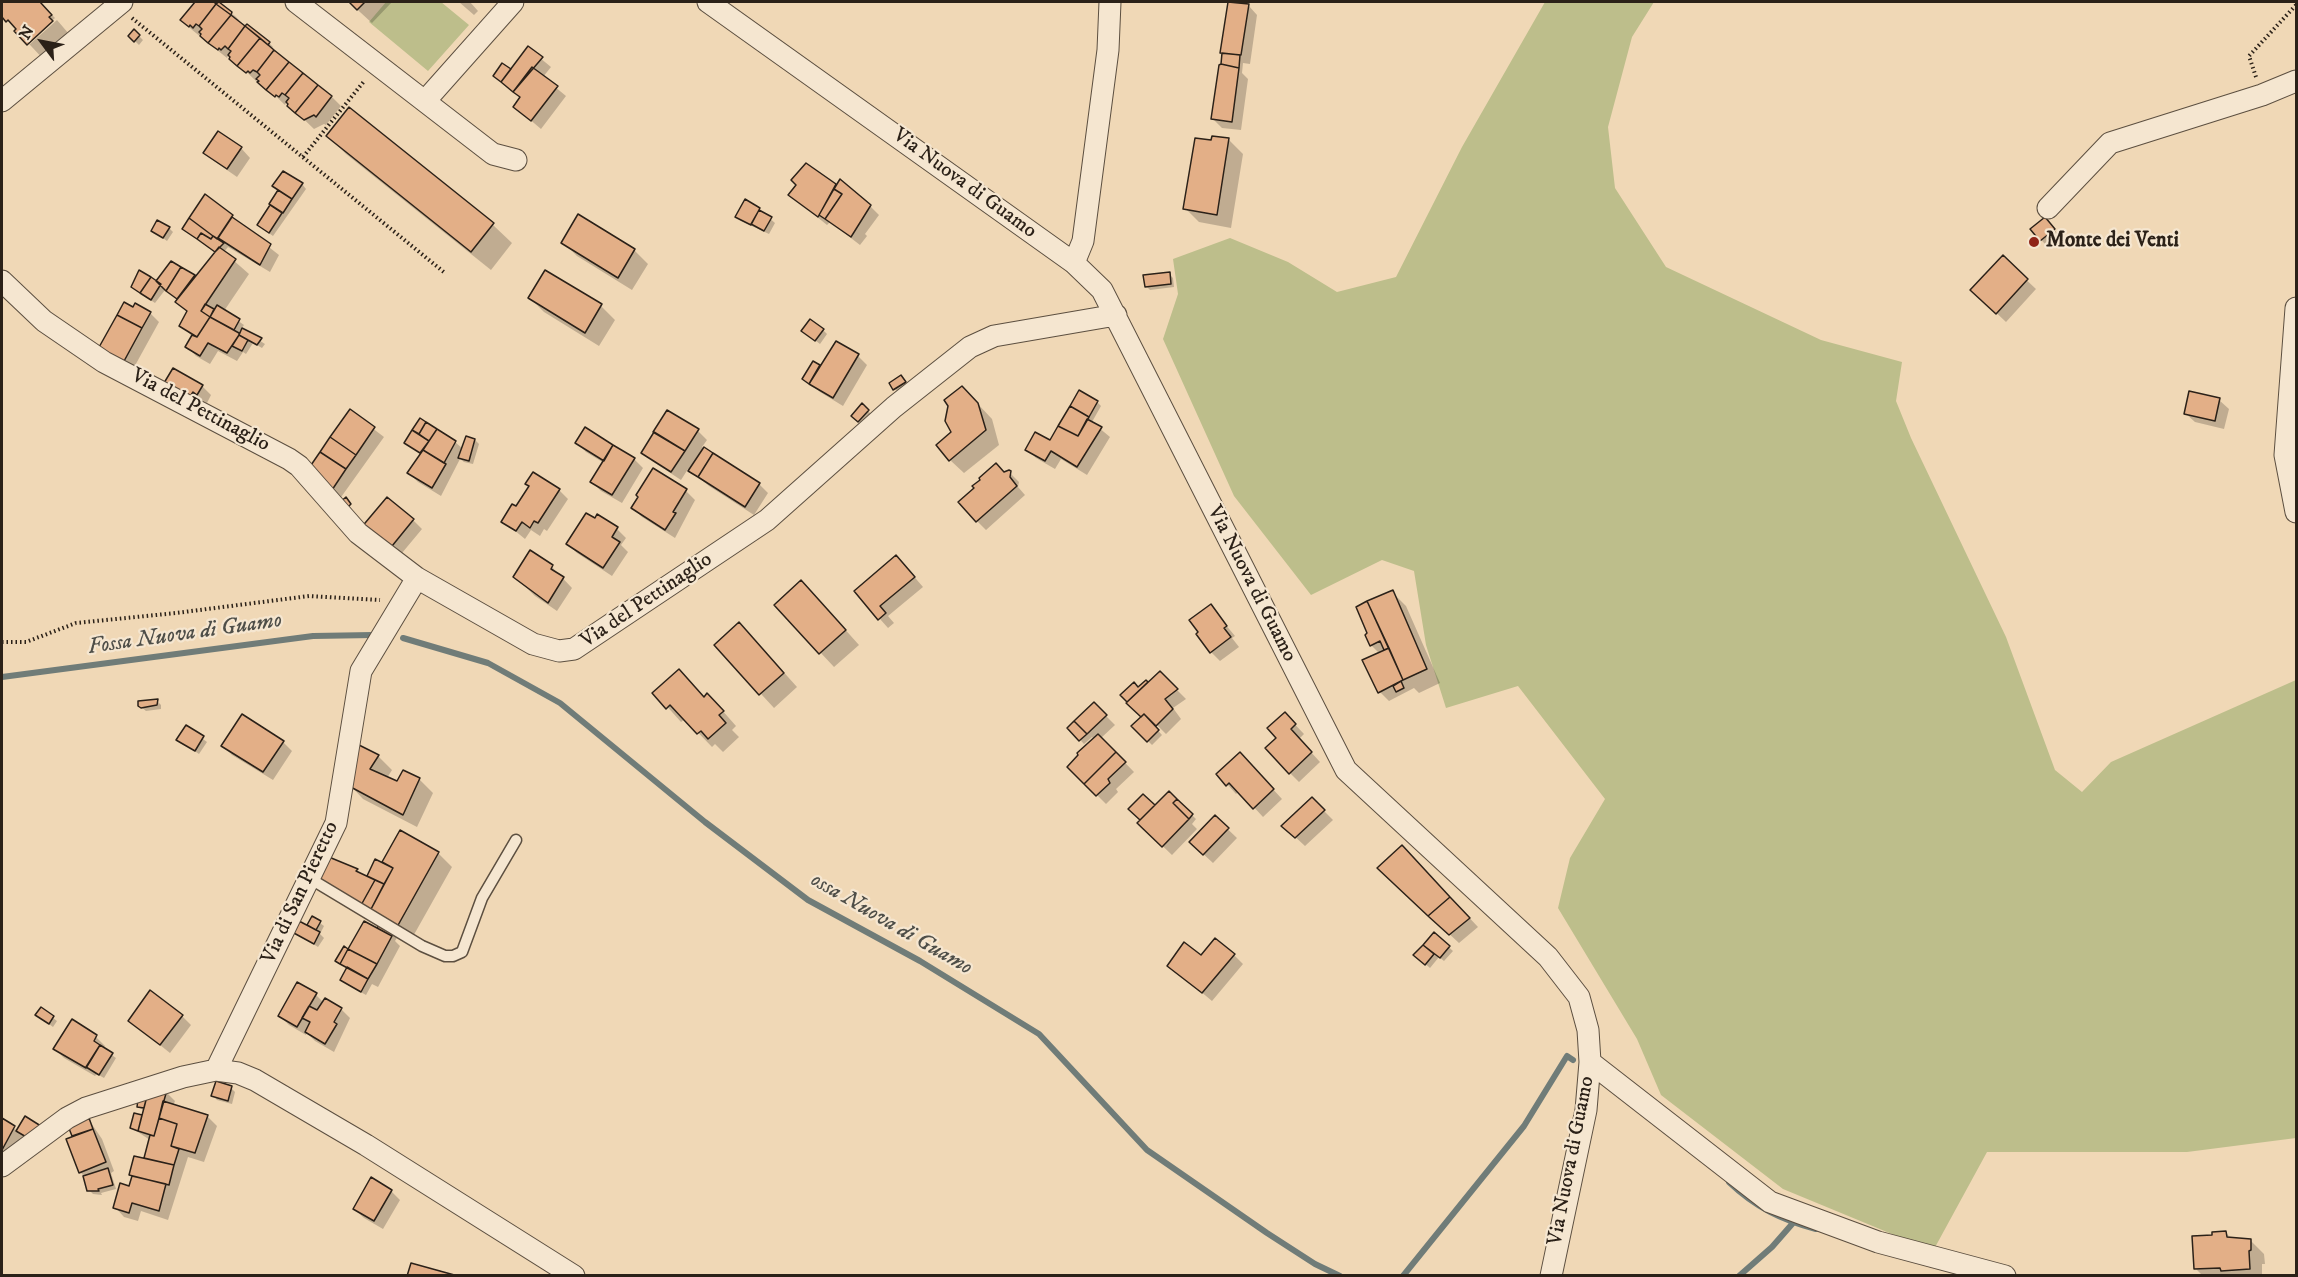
<!DOCTYPE html>
<style>
body{margin:0}
#map{position:relative;width:2298px;height:1277px;overflow:hidden;background:#f0d8b6;font-family:"IM FELL DW Pica",serif}
canvas{display:block}
.frame{position:absolute;inset:0;border:3px solid #2b2118;pointer-events:none}
.north{position:absolute;left:12px;top:12px;width:60px;height:60px;-webkit-text-stroke:4px #f5e6d0;paint-order:stroke;rotate:302deg;font-size:16px;font-weight:700;line-height:24px;text-align:center;color:#2b2118}
.north::after{content:'';display:block;margin:auto;width:21px;height:27px;background:#2b2118;clip-path:polygon(50% 0,100% 100%,50% 72%,0 100%)}
</style>
<div id="map">
<canvas width="2298" height="1277"></canvas>
<div class="frame"></div>
<div class="north">N</div>
</div>
<script>
const c = document.querySelector('canvas').getContext('2d');
c.lineJoin = 'round';
function paint(path, color) { c.fillStyle = color; c.fill(path, 'evenodd'); }
function stroke(path, color, width, dash) { c.strokeStyle = color; c.lineWidth = width; c.lineCap = dash ? 'butt' : 'round'; c.setLineDash(dash || []); c.stroke(path); }
function write(font, color, halo, rows, align = 'center') {
  c.font = font + ' "IM FELL DW Pica",serif'; c.lineWidth = 4.5; c.setLineDash([]); c.textBaseline = 'middle'; c.strokeStyle = halo; c.fillStyle = color; for (const [text, x, y, turn = 0] of rows) {
    c.save(); c.translate(x, y); c.rotate((+turn || 0) * Math.PI / 180); c.textAlign = isNaN(turn) ? turn : align; if (halo) c.strokeText(text, 0, 0); c.fillText(text, 0, 0); c.restore();
  }
}
const green = new Path2D(`
 M386 2H441L469 25 428 71 369 22Z
 M1545 2H1654L1632 37 1608 127 1615 188 1666 267 1821 340 1902 362 1896 401 1911 438 2006 637 2055 770 2082 792 2111 762 2296 680V1138L2187 1152H1987L1933 1251 1783 1189 1661 1095 1637 1039 1558 908 1570 858 1605 799 1518 686 1446 708 1426 645 1414 571 1382 560 1311 595 1234 496 1163 339 1178 294 1173 259 1230 238 1288 262 1337 292 1396 277 1462 147Z`);
const shadow = new Path2D(`
 M2 2H39L55 18 28 42 30 44 57 20 69 34 46 62 2 15Z
 M197 2H211L217 6 218 5 216 2 235 16 239 20 237 22 269 43 273 47 271 49 332 97 341 106 326 125 324 124 314 129 289 105 286 103 285 105 260 81 257 79 256 81 232 58 228 56 227 58 191 29 182 19Z
 M349 2H392L372 23Z
 M459 2H470L478 11 474 15Z
 M1248 5 1257 15 1250 64 1243 63 1242 73 1248 79 1241 130 1222 128 1213 119Z
 M134 31 143 40 139 45 130 36Z
 M528 48 551 67 543 77 566 96 541 129 514 106 521 98 512 91Z
 M349 109 493 225 512 243 491 270 346 154 328 136Z
 M1229 140 1243 154 1231 228 1199 222 1185 208 1212 142Z
 M241 148 250 158 237 177 214 161 205 152Z
 M806 165 870 206 879 215 865 234 867 236 860 245 830 222 827 225 790 195 798 185Z
 M302 184 306 189 273 236 263 229 259 225 279 191 274 186Z
 M205 197 279 255 270 272 228 247 224 252 249 274 224 311 244 325 241 329 265 344 262 348 253 343 246 354 243 352 237 361 218 351 210 364 196 356 187 346 193 337 181 326 188 313 177 302 179 299 165 290 155 303 137 291 157 283 171 263 196 278 216 253 188 233Z
 M759 209 775 223 769 234 741 221 736 217Z
 M2049 223 2058 234 2045 244 2032 230Z
 M169 228 173 232 167 241 153 231Z
 M563 242 634 250 648 264 632 290 577 256Z
 M2003 258 2036 289 2006 322 1972 290Z
 M546 272 601 306 615 320 599 346 544 312 530 298Z
 M1169 274 1173 278 1174 287 1150 290 1146 286Z
 M150 313 159 322 132 371 109 358Z
 M823 330 827 334 820 344 808 335Z
 M858 356 867 365 843 406 820 392 804 379 819 366 820 368Z
 M905 381 909 386 899 393 895 389Z
 M202 386 211 395 207 403 202 400 198 406 175 392Z
 M2219 400 2229 409 2224 429 2195 422 2185 413Z
 M976 402 992 419 999 445 964 473 950 460Z
 M1097 402 1101 406 1092 422 1110 437 1087 475 1061 459 1055 469 1036 458 1027 449 1051 442Z
 M862 405 872 415 863 425 853 416Z
 M350 411 384 437 339 500 310 468Z
 M420 420 455 442 463 449 475 440 479 444 473 464 464 462 460 459 441 496 418 482 409 473 422 454 406 443Z
 M585 429 634 459 643 468 622 503 601 491 592 482 604 463 586 452 577 443Z
 M698 431 707 440 702 447 759 484 768 493 754 515 709 486 688 469 681 480 652 461 643 452Z
 M1008 471 1019 482 1018 487 1025 495 986 530 977 521 976 488Z
 M559 490 568 499 547 531 544 529 540 536 531 530 525 539 503 521 517 508Z
 M686 491 695 500 675 538 642 517 633 508Z
 M413 520 422 529 397 559 372 538Z
 M617 529 626 538 621 545 628 552 612 576 577 553 568 544Z
 M905 566 923 587 888 616 894 623 888 628 856 592Z
 M552 567 572 588 557 611 535 596 515 577Z
 M1392 592 1406 606 1440 683 1419 693 1414 688 1389 701 1380 692V654L1371 645Z
 M815 596 859 645 834 667 776 605Z
 M1210 606 1235 636 1232 638 1239 647 1220 661 1211 652 1200 632Z
 M753 638 797 687 774 708 716 645Z
 M1160 673 1186 699 1173 708 1181 719 1166 734 1154 722 1152 724 1162 735 1152 745 1133 726 1143 717 1122 695 1138 689 1146 682 1148 684Z
 M655 693 704 698 721 709 736 726 732 730 739 737 723 752 715 744 712 747 685 719 681 722Z
 M157 701 161 705V709L146 711 139 705Z
 M1094 704 1115 725 1101 738 1134 772 1116 789 1118 792 1106 804 1069 767 1094 739 1092 737 1084 744 1069 728Z
 M1285 714 1304 734 1299 739 1320 762 1299 782 1290 773 1279 738Z
 M187 727 207 742 199 754 178 740Z
 M283 742 292 751 273 780 232 755 223 746Z
 M378 756 392 770 387 778 397 783 419 779 433 793 417 827 363 799 349 784Z
 M1249 763 1282 799 1263 817 1239 791 1236 794 1218 774Z
 M1169 793 1196 819 1192 824 1197 829 1172 855 1148 832 1142 820 1130 809 1143 796 1155 807Z
 M1312 799 1333 820 1305 846 1292 834Z
 M1215 817 1237 838 1213 863 1200 851Z
 M438 853 452 867 411 940 399 934 395 941 400 946 378 987 372 984 366 995 346 984 342 980 348 969 337 961 378 930 382 923 326 890 357 870 363 876 374 881 368 875 388 867 384 862Z
 M1416 861 1478 927 1459 943 1393 882Z
 M313 918 324 926 320 934 324 938 318 947 294 932 308 927Z
 M1434 934 1453 951 1444 961 1439 957 1430 968 1415 955Z
 M1234 955 1243 964 1212 1001 1169 965 1202 957Z
 M316 995 324 1003 325 1000 341 1009 350 1018 334 1052 315 1041 307 1033 306 1035 289 1025 280 1016Z
 M41 1009 57 1021 53 1027 37 1015Z
 M182 1016 191 1025 170 1053 130 1021Z
 M72 1021 96 1037 105 1046 103 1049 116 1058 104 1078 97 1074 95 1076 64 1058 55 1049Z
 M231 1088 235 1092 232 1104 217 1100 213 1095Z
 M166 1092 175 1101 173 1106 208 1117 217 1126 204 1162 188 1157 168 1220 141 1211 138 1221 124 1217 115 1207 130 1188 133 1177 130 1175 145 1160 150 1140 132 1128 135 1115 143 1116 145 1111 138 1107Z
 M2 1120 33 1142 24 1136 9 1162 2 1165Z
 M89 1120 102 1139 114 1171 111 1173 116 1189 101 1193 102 1195 93 1194 89 1190 84 1176 80 1172 70 1127Z
 M391 1191 400 1200 383 1229 364 1218 354 1209Z
 M2226 1233 2232 1239 2250 1240 2264 1254 2265 1264H2262V1276H2203L2195 1268 2213 1237Z`);
const stream = new Path2D(`
 M403 638 488 663 560 703 705 822 808 900 920 961 1039 1034 1147 1150 1267 1233 1315 1264 1340 1276
 M2 677 313 636 373 635
 M1729 1182C1755 1207 1782 1220 1816 1229
 M1403 1276 1524 1126 1567 1056 1573 1060
 M1739 1276 1772 1247 1793 1223`);
const building = new Path2D(`
 M2 2H40L52 15 49 17 53 21 27 45 14 31 16 29 8 20 6 22 2 17Z
 M195 2H214L216 4 199 26 196 24 193 28 190 25 189 27 180 20Z
 M219 2 232 12 231 15 216 4Z
 M349 2H365L357 10Z
 M1228 2 1249 4 1241 55 1220 53Z
 M216 4 231 15 208 43 200 36 201 34 199 32 202 29 199 26Z
 M231 15 245 26 228 49 225 46 221 50 219 48 218 50 208 43Z
 M247 24 270 42 268 45 245 26Z
 M245 26 260 38 237 66 229 59 230 57 228 55 231 51 228 49Z
 M134 29 140 35 134 42 128 36Z
 M260 38 274 50 257 72 253 70 250 73 248 71 246 73 237 66Z
 M528 46 543 57 513 92 501 82Z
 M274 50 289 62 266 90 257 82 259 81 256 79 260 75 257 72Z
 M1222 53 1240 55 1239 68 1221 64Z
 M289 62 303 73 285 95 282 93 279 97 276 95 275 97 266 90Z
 M502 63 511 69 501 82 493 76Z
 M1221 64 1239 68 1232 122 1211 119 1219 65Z
 M532 67 558 86 531 121 513 107 520 97 513 92Z
 M303 73 318 85 295 113 287 106 288 104 286 102 289 98 285 95Z
 M318 85 332 96 316 117 314 115 304 120 295 113Z
 M349 107 494 223 471 252 326 136Z
 M218 131 242 147 227 169 203 153Z
 M1212 136 1229 138 1217 215 1183 209 1195 138 1211 140Z
 M806 163 836 184 818 217 788 195 796 185 791 180Z
 M283 171 303 183 292 199 272 186Z
 M840 179 871 205 851 237 825 219 842 194 834 189Z
 M834 189 842 194 825 219 819 215Z
 M278 190 292 199 283 213 269 204Z
 M205 194 233 215 217 239 189 218Z
 M745 199 760 208 751 225 735 217Z
 M270 205 282 213 269 233 257 225Z
 M759 210 772 217 764 231 751 224Z
 M578 214 635 249 618 278 561 243Z
 M232 217 271 244 260 265 218 238Z
 M2045 217 2055 229 2040 241 2030 229Z
 M189 218 213 236 211 239 201 233 197 239 182 229Z
 M157 220 170 227 163 238 151 231Z
 M201 233 211 239 213 236 224 243 215 252 197 239Z
 M219 247 236 259 201 311 210 317 197 337 179 326 187 311 175 302Z
 M2003 255 2028 279 1996 314 1970 290Z
 M171 261 181 267 166 291 156 281Z
 M181 267 195 275 177 299 166 291Z
 M139 270 151 277 140 293 131 287Z
 M545 270 602 304 585 333 528 298Z
 M1170 272 1171 284 1145 287 1143 275Z
 M151 277 161 284 151 300 140 293Z
 M124 302 133 307 135 303 151 312 142 328 117 315Z
 M205 304 214 309 210 317 201 311Z
 M217 305 240 319 234 330 210 317Z
 M117 315 142 328 123 363 98 349Z
 M210 317 239 333V335L227 353 208 343 200 356 185 347 192 335 197 337Z
 M810 319 824 329 815 341 801 331Z
 M242 328 262 338 257 345 239 335Z
 M239 335 248 340 242 351 232 346Z
 M836 341 859 354 833 398 809 384Z
 M813 361 820 365 809 384 802 379Z
 M173 368 203 385 197 395 193 392 189 398 164 383Z
 M901 375 906 382 893 390 889 383Z
 M962 386 978 403 986 430 949 461 936 445 951 432 945 421 948 406 944 400Z
 M1079 390 1098 401 1089 417 1070 406Z
 M2189 391 2220 398 2215 421 2184 414Z
 M862 403 869 410 858 422 851 416Z
 M1070 406 1089 417 1078 436 1058 426Z
 M350 409 375 427 356 455 330 437Z
 M667 410 699 429 685 451 653 432Z
 M420 418 426 422 419 434 412 430Z
 M1087 419 1102 427 1077 467 1051 451 1045 461 1025 450 1035 432 1050 440 1058 426 1078 436Z
 M426 422 437 429 429 441 419 434Z
 M585 427 613 445 604 461 575 443Z
 M437 429 456 441 444 463 423 450Z
 M412 430 429 441 420 453 404 443Z
 M654 432 685 451 671 472 641 453Z
 M466 436 475 439 469 461 458 458Z
 M330 437 356 455 346 469 320 452Z
 M613 445 635 458 612 495 590 482Z
 M704 447 713 453 698 477 688 471Z
 M423 450 446 464 432 488 407 473Z
 M320 452 346 469 330 493 309 468Z
 M713 453 760 483 745 507 698 477Z
 M996 463 1004 472 1009 470 1011 471 1010 477 1017 486 976 522 958 502 974 488 972 486 980 480 979 478Z
 M653 468 687 489 673 512 676 513 665 530 631 508 638 497 636 495Z
 M533 472 560 489 538 523 534 521 530 528 522 522 516 531 501 522 512 504 516 506 529 486 525 484Z
 M346 497 351 504 345 510 339 503Z
 M387 497 414 519 388 551 360 529Z
 M586 513 595 518 597 514 618 527 612 537 620 542 603 568 566 544Z
 M530 550 553 565 551 569 564 577 548 603 513 577Z
 M896 555 915 577 880 606 886 613 878 620 854 591Z
 M801 580 846 630 819 654 774 605Z
 M1393 590 1427 669 1403 680 1367 601Z
 M1367 601 1389 648 1384 650 1380 641 1370 646 1365 635 1367 633 1356 607Z
 M1211 604 1227 626 1224 628 1231 637 1210 653 1196 634 1198 632 1189 620Z
 M739 622 784 673 759 695 714 645Z
 M1389 648 1403 680 1378 693 1362 660Z
 M679 669 704 697 707 693 724 711 719 715 726 723 708 739 701 731 697 734 670 705 666 709 652 693Z
 M1160 671 1178 689 1165 699 1173 709 1156 726 1144 714 1141 717 1126 703Z
 M1146 680 1148 682 1127 702 1120 695 1134 682 1138 687Z
 M1401 681 1404 688 1396 692 1393 686Z
 M158 699 157 705 141 708 138 706V701Z
 M1094 702 1107 715 1087 734 1074 721Z
 M1285 712 1296 724 1291 729 1312 752 1289 774 1265 748 1276 738 1267 728Z
 M242 714 284 741 263 772 221 746Z
 M1144 714 1159 730 1147 742 1131 726Z
 M1074 721 1087 734 1079 741 1067 728Z
 M186 725 204 736 195 751 176 740Z
 M1098 734 1116 752 1084 784 1067 767 1078 755 1077 753Z
 M355 743 379 755 370 769 397 781 403 770 420 778 403 815 347 785Z
 M1116 752 1126 762 1108 779 1110 783 1096 796 1084 784Z
 M1240 752 1274 789 1253 809 1229 783 1226 786 1216 774Z
 M1169 791 1177 799 1173 803 1189 819 1162 847 1137 823Z
 M1143 794 1155 805 1140 820 1128 809Z
 M1312 797 1325 810 1295 838 1281 826Z
 M1177 799 1193 814 1189 819 1173 803Z
 M1215 815 1229 828 1203 855 1189 842Z
 M400 830 439 852 397 927 369 913 393 868 382 862Z
 M1402 845 1450 897 1428 916 1377 868Z
 M324 855 358 869 356 871 375 880 360 907 315 881Z
 M375 859 393 868 384 884 367 876Z
 M375 880 384 884 369 913 360 907Z
 M1450 897 1470 918 1449 935 1428 916Z
 M312 916 321 921 316 930 307 925Z
 M382 920 397 927 392 936 377 928Z
 M299 921 320 932 314 944 292 932Z
 M364 921 392 936 377 964 348 949Z
 M1434 932 1450 946 1440 958 1423 945Z
 M1215 938 1235 954 1202 993 1167 966 1184 942 1201 955Z
 M1423 945 1434 954 1425 965 1413 955Z
 M344 946 348 949 340 964 335 961Z
 M348 949 377 964 368 979 340 964Z
 M347 967 368 979 361 992 340 980Z
 M297 982 317 993 297 1027 278 1016Z
 M150 990 183 1015 160 1045 128 1021Z
 M325 998 342 1008 334 1022 337 1024 325 1044 305 1032 310 1022 302 1018 309 1006 317 1010Z
 M41 1007 54 1016 49 1024 35 1015Z
 M72 1019 97 1035 94 1041 100 1045 86 1068 53 1049Z
 M100 1045 113 1053 99 1075 86 1067Z
 M216 1081 232 1086 228 1101 211 1096Z
 M167 1090 154 1136 138 1131 147 1096Z
 M147 1096 144 1108 137 1107 138 1099Z
 M163 1101 208 1115 195 1153 171 1146 177 1124 159 1118Z
 M134 1113 142 1115 138 1131 130 1128Z
 M25 1116 44 1128 28 1138 16 1131Z
 M2 1118 15 1126 2 1150Z
 M89 1118 93 1129 72 1136 68 1126Z
 M159 1118 177 1124 171 1146 179 1149 174 1165 144 1158 150 1135 154 1136Z
 M93 1129 106 1162 79 1173 66 1139Z
 M134 1156 174 1165 169 1185 129 1175Z
 M108 1168 113 1185 98 1189 99 1191H87L83 1176Z
 M132 1176 166 1184 159 1211 132 1203 129 1213 113 1208 120 1183 129 1186Z
 M371 1177 392 1190 374 1221 353 1209Z
 M2226 1231 2227 1237 2251 1239V1250L2249 1251 2250 1269 2221 1271 2220 1268 2194 1269 2192 1236 2212 1235V1232Z
 M411 1263 458 1276H407Z`);
const path = new Path2D(`
 M132 18 445 273
 M2256 77 2249 56 2296 5
 M303 157 365 80
 M2 642H26L76 623 176 613 309 596 380 600`);
const service = new Path2D(`
 M309 878 422 946 445 956H453L462 952 482 898 516 840`);
const minor = new Path2D(`
 M296 2 493 154 516 160
 M708 2 1074 263 1102 290 1346 770 1548 957 1579 997 1588 1030 1590 1062 1586 1110 1551 1276
 M2 101 122 2
 M425 101 513 2
 M2048 208 2110 143 2262 95 2296 81
 M1074 263 1083 241 1108 50 1110 2
 M2 281 44 321 104 362 289 459 299 466 358 533 417 578 533 644 559 651 574 649 767 520 894 407 970 347 994 336 1116 315
 M2296 308 2285 455 2296 512
 M1590 1062 1770 1202 1878 1242 2005 1276
 M216 1070 238 1073 255 1080 366 1145 574 1276
 M2 1166 67 1118 86 1108 183 1077 216 1070 336 823 361 671 417 578`);
const markers = [
 [2034,242,6,"#8f2418"]
];
const streetNames = [
 ["Via Nuova di Guamo",964,184,36],
 ["Via del Pettinaglio",200,411,28],
 ["Via Nuova di Guamo",1251,584,63],
 ["Via del Pettinaglio",647,601,-34],
 ["Via di San Pieretto",301,893,-65],
 ["Via Nuova di Guamo",1572,1161,-79]
];
const poiNames = [
 ["Monte dei Venti",2046,242]
];
const waterNames = [
 ["Fossa Nuova di Guamo",185,635,-8],
 ["ossa Nuova di Guamo",891,925,30]
];
paint(green, '#bdbe8b');
paint(shadow, '#0003');
stroke(stream, '#707c78', 6);
paint(building, '#e3af87');
stroke(building, '#2b2118', 1.5);
stroke(service, '#5c4f40', 13);
stroke(minor, '#5c4f40', 23);
stroke(path, '#2b2118', 4, [1.5, 3]);
stroke(service, '#f5e6d0', 10);
stroke(minor, '#f5e6d0', 21);
for (const [x, y, r, color] of markers) { const dot = new Path2D(); dot.arc(x, y, r, 0, 2 * Math.PI); c.fillStyle = color; c.fill(dot); stroke(dot, '#f5e6d0', 2); }
write('21px', '#2b2118', '#f5e6d0', streetNames);
write('bold 21px', '#2b2118', '#f5e6d0', poiNames, 'left');
write('italic 22px', '#4e4e48', '#f5e6d0', waterNames);
</script>
